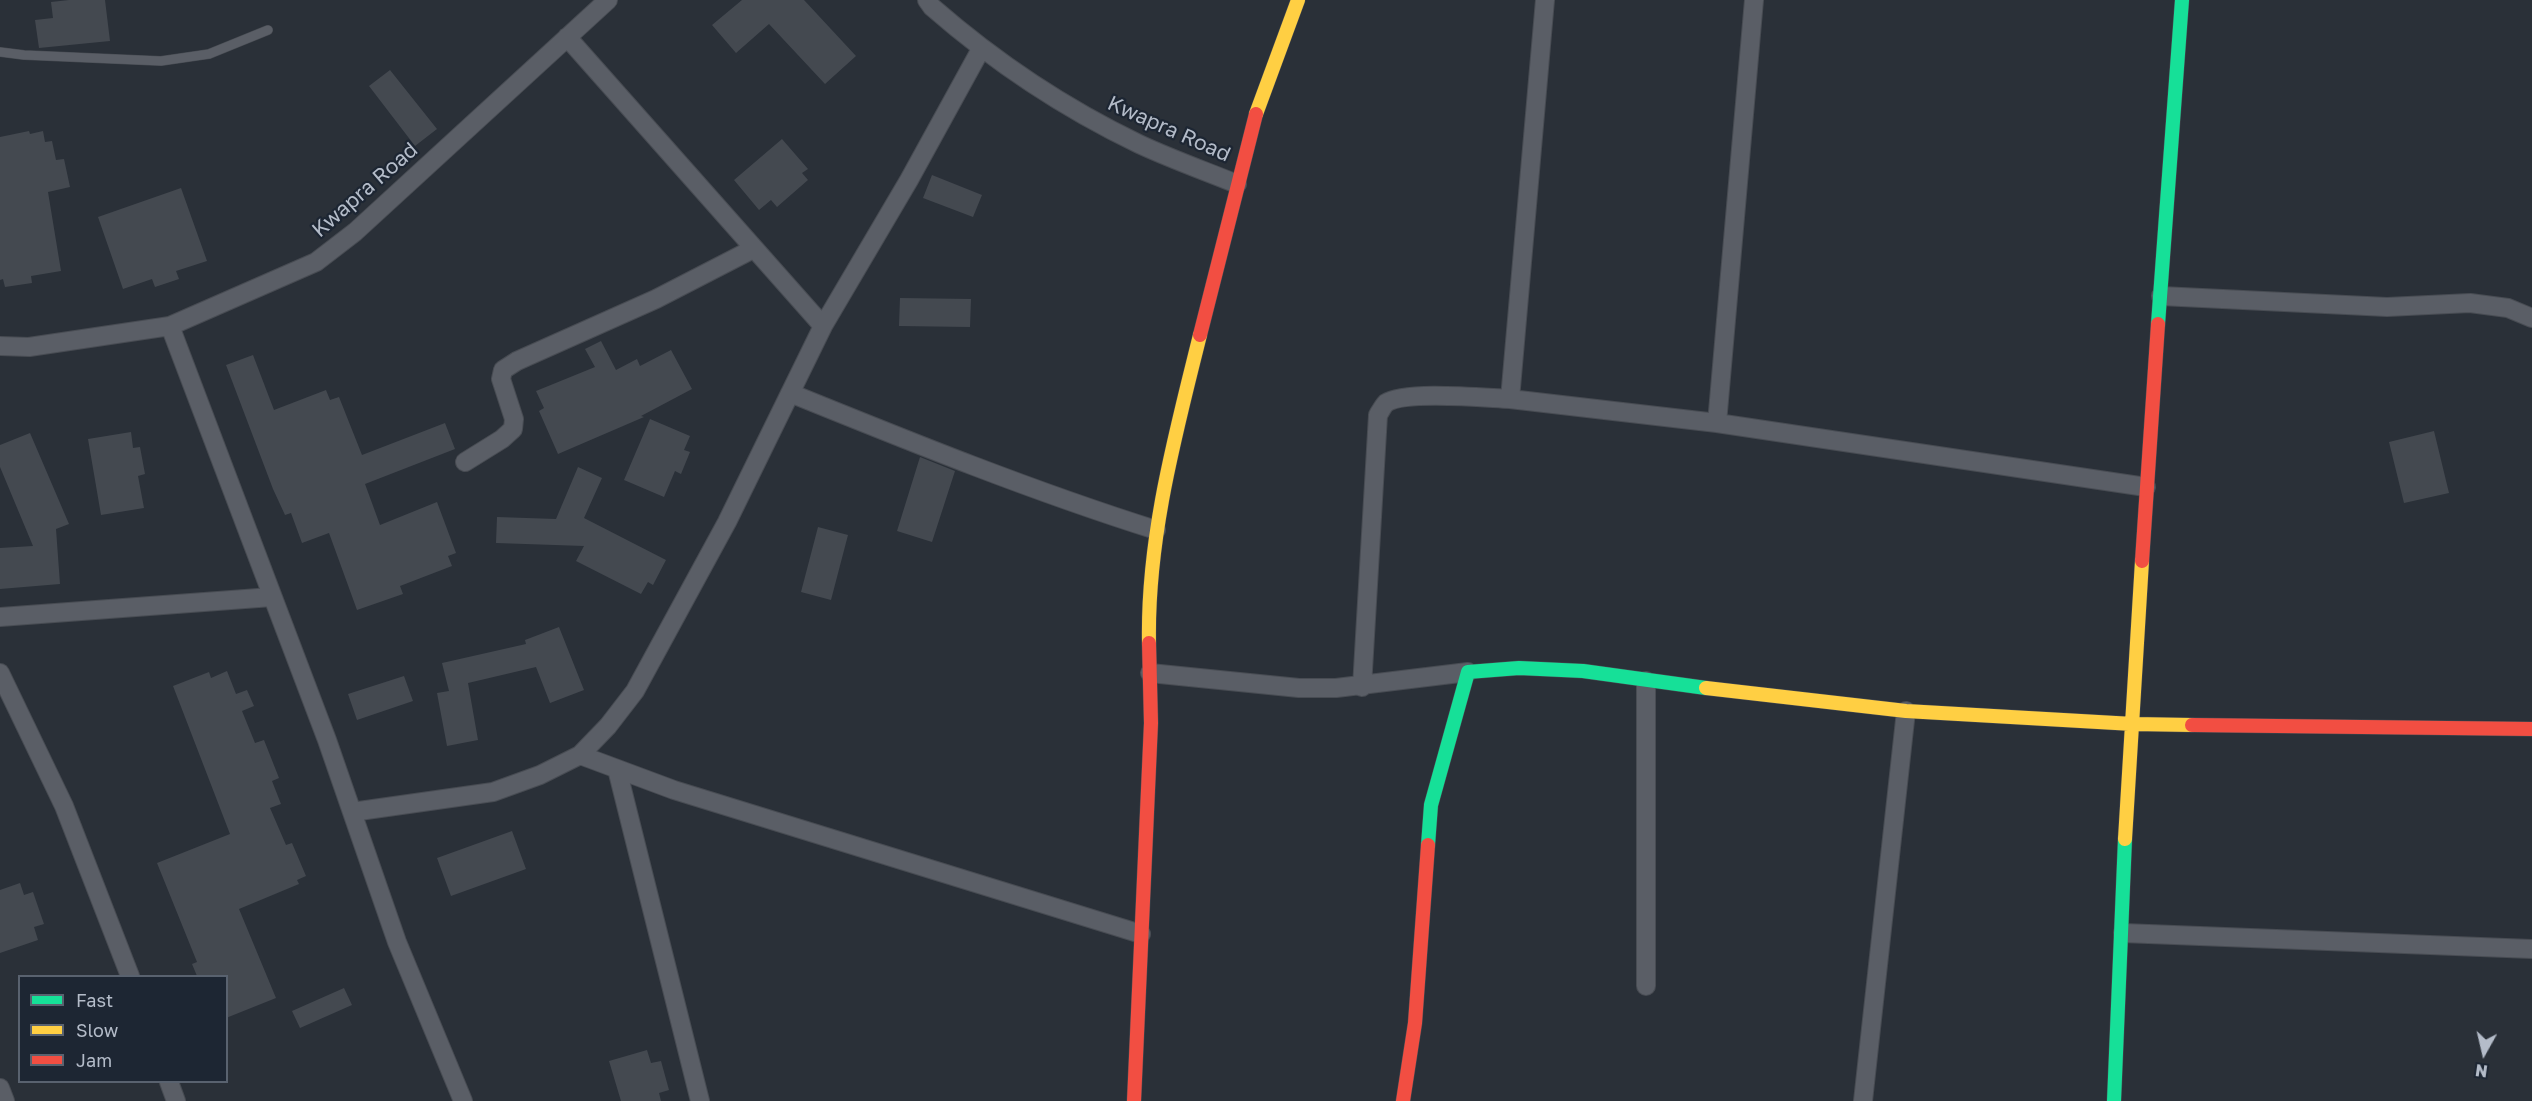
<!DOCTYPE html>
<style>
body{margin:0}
#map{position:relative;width:2532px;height:1101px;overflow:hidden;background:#2a3038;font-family:"Golos Text",sans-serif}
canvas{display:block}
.legend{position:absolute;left:18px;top:975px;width:210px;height:108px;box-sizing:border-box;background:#1d2633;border:2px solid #59626f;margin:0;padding:8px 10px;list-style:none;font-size:18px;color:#b4bcc9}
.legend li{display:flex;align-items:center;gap:12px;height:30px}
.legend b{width:30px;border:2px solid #59626f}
.north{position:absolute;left:2454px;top:1023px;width:60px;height:60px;-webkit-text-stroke:4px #1d2633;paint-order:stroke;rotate:188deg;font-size:16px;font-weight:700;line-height:24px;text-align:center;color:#b4bcc9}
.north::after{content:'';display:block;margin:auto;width:21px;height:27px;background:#b4bcc9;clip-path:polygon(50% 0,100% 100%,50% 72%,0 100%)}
</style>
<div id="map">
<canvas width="2532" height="1101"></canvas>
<ul class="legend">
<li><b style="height:8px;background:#16e098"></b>Fast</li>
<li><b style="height:8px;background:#ffcf43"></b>Slow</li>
<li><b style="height:8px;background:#f24e42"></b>Jam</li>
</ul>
<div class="north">N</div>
</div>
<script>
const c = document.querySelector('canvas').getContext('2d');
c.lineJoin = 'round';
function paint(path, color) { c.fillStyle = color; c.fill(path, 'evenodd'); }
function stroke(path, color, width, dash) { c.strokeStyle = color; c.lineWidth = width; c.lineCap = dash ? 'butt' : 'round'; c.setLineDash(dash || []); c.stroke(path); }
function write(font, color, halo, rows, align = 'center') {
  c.font = font + ' "Golos Text",sans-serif'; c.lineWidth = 4.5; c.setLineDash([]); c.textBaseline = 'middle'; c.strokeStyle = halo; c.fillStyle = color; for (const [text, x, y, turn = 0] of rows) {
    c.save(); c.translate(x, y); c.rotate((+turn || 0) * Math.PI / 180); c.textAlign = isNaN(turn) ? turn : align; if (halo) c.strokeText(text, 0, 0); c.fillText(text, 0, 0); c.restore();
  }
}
const building = new Path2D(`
 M69 0H105L110 41 39 48 35 20 53 18 51 2Z
 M742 0H804L856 56 825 84 769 24 736 53 712 25Z
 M390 70 437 129 415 146 369 86Z
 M29 131 30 134 43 131 45 142 52 141 56 160 64 159 70 187 48 192 61 271 31 276 32 283 5 287 3 279 0 280V137Z
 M782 139 808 169 802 173 808 180 777 207 771 200 759 210 734 180Z
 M932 175 982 195 973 217 923 198Z
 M181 188 207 261 176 271 179 279 155 287 152 279 123 289 98 217Z
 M900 298 971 299 970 327 899 326Z
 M601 341 616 370 637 359 640 366 671 350 692 389 641 416 644 417 558 454 539 411 544 408 536 391 595 367 585 349Z
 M253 355 274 410 326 390 330 400 339 397 362 455 445 423 455 449 365 484 380 525 437 502 456 553 448 556 452 566 400 586 403 594 357 610 329 533 302 543 291 513 285 515 273 489 226 365Z
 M650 419 690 436 684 450 690 452 681 474 675 471 664 497 624 480Z
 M2434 431 2449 493 2404 503 2389 442Z
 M131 432 133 448 140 447 145 474 138 476 144 508 101 515 88 439Z
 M30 433 69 524 56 529 60 584 0 589V548L33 546 0 467V445Z
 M920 457 955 471 932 542 897 531Z
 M578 467 602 478 584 518 666 560 653 585 648 582 641 594 576 561 584 546 496 543 497 517 556 519Z
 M818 527 848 535 831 600 801 592Z
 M559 627 584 690 550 703 536 667 468 683 478 740 447 746 437 693 449 691 442 663 526 644 525 640Z
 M227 671 236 694 247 690 254 706 242 711 255 743 264 740 279 778 272 781 281 804 270 808 286 845 292 843 306 876 297 880 299 884 239 909 276 998 226 1018V976H197L192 964 197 962 157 863 230 834 173 686 209 672 211 678Z
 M404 676 413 701 357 720 348 694Z
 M512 831 526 869 451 896 437 858Z
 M20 883 24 895 33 892 44 924 34 927 38 940 0 953V890Z
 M344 988 352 1005 300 1028 292 1011Z
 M647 1050 651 1063 661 1061 669 1090 659 1093 661 1101H621L609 1061Z`);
const lane = new Path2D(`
 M0 52 24 55 161 61 209 54 268 30`);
const street = new Path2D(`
 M927 0 932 7C995 62 1064 108 1139 144 1171 159 1205 171 1237 184
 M1545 0 1510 399 1717 423 1754 0
 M567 37 823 326
 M2161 296 2387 307 2470 303 2508 308 2532 318
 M170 326 327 740 397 942 463 1101
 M0 346 29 347 170 326 316 262 355 232 608 0
 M790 393C911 442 1032 491 1156 530
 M1717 423 2146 487
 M465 462 502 439 513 429 514 419 501 379 503 370 517 361 656 299 753 249
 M0 617 272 597
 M0 673 64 806 130 976
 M1150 673 1299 688H1336L1468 672
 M1646 681V986
 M1362 687 1378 415C1380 412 1383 406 1386 403 1405 390 1485 398 1510 399
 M580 755 674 790 1141 934
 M617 769 700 1101
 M352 812 493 792 540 775 580 755 608 726 635 691 727 522 823 326 909 180 981 49
 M2123 933 2532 949
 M169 1082 176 1101
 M0 1088 5 1101
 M1863 1101 1906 711`);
const fast = new Path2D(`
 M2158 324 2182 0
 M1428 845 1431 805 1468 672 1519 668 1583 671 1706 688
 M2114 1101 2125 839`);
const slow = new Path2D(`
 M1256 114 1298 0
 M1149 643C1147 538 1175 436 1200 335
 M1706 688 1906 711 2133 724 2192 725
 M2125 839 2142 561`);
const jam = new Path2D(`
 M1200 335 1256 114
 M2142 561 2158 324
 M2192 725 2532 729
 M1134 1101 1151 723 1149 643
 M1403 1101 1415 1023 1428 845`);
const streetNames = [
 ["Kwapra Road",1169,129,24],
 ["Kwapra Road",365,190,-41]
];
paint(building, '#444950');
stroke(lane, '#484c53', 10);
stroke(street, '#484c53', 20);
stroke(fast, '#484c53', 15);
stroke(slow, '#484c53', 15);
stroke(jam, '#484c53', 15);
stroke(lane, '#5a5e66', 9);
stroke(street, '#5a5e66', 18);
stroke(fast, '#16e098', 14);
stroke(slow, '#ffcf43', 14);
stroke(jam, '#f24e42', 14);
write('21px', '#b4bcc9', '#1d2633', streetNames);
</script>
